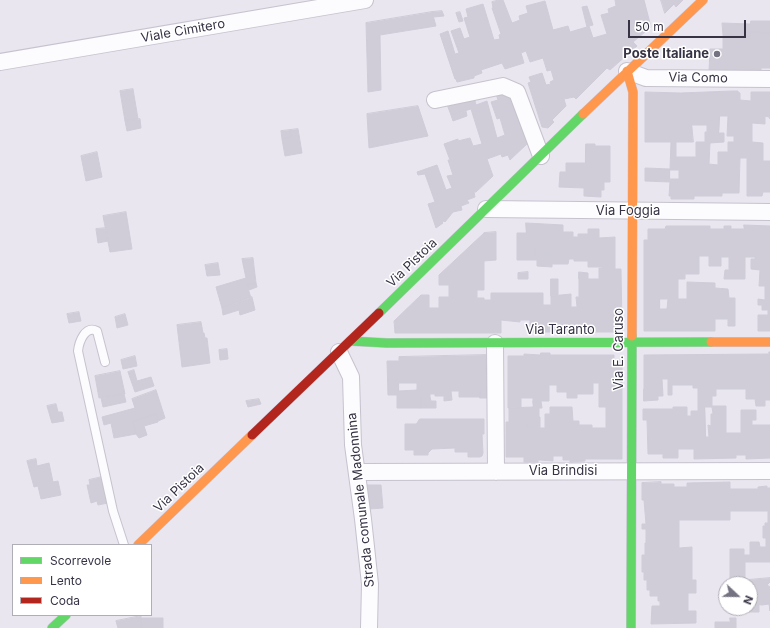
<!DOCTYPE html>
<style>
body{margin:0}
#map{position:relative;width:770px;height:628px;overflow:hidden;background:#e9e6f0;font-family:Inter,sans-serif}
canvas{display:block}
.legend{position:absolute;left:12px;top:544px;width:140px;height:72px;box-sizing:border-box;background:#fff;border:1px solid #afadb5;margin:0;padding:5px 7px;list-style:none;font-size:12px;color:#373345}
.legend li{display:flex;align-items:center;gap:8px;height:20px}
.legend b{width:20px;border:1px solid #afadb5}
.north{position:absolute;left:718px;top:576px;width:40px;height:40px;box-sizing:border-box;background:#fff;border:1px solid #afadb5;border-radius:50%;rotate:112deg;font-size:11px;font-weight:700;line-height:16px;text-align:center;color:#373345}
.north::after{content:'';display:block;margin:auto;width:14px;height:18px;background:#757281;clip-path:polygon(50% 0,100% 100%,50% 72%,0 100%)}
.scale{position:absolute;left:628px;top:20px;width:118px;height:18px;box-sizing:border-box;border:2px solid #373345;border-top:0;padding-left:5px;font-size:12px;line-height:14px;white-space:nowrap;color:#373345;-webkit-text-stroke:3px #fff;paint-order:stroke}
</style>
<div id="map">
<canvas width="770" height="628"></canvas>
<ul class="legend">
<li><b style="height:5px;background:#63d668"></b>Scorrevole</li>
<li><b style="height:5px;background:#ff974d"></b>Lento</li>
<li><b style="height:5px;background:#b3261e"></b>Coda</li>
</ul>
<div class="north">N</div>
<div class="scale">50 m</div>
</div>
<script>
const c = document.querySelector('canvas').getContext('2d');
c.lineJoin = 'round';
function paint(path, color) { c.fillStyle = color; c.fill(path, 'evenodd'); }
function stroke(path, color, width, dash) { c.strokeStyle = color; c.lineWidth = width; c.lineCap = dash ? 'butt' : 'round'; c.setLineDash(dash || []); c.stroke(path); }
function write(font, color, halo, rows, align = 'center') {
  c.font = font + ' Inter,sans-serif'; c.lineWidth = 3; c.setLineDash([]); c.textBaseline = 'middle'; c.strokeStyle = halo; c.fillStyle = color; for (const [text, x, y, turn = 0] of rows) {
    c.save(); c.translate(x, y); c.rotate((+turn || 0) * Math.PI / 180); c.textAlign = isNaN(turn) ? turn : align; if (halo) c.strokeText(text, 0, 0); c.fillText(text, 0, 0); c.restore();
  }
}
const building = new Path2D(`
 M499 0H503L512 23 520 20 519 16 528 13 526 6 545 1 553 30 568 26 570 32 587 27 582 7 587 6 593 25 589 26 593 38 607 34 601 15 609 13 608 9 616 6 615 0H644L651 27 633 42 637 46 610 70 607 68 576 99 574 97 564 99 566 106 552 120 554 122 548 128 542 127 528 83 531 82 529 77 542 73 546 85 551 84 550 82 554 80 551 70 547 71 543 58 530 62 526 51 521 53 524 63 505 69 502 63 481 70 482 73 474 76V78L457 82 456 79H455L440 34 448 31 455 54 459 53 451 31 460 28 464 39 470 37 464 18 468 17 466 9 483 4 494 40 500 39 499 35 501 34 492 8H493L492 2Z
 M661 0H683L676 7 674 4 665 13Z
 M442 11 444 16 434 17 432 12Z
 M432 12 436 26 380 35 381 90 368 92 366 23Z
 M460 12 463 21 459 22 456 13Z
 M751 21H770V33L750 32V36L723 35 722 23 750 24Z
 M750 32 770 33V68H761V71L709 72 710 49H723V35L750 36Z
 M133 89 138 119 125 121 120 91Z
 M732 91H738V92L740 93V100L751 101V92H770V119L769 117 765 116V124L752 123V142L763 143V161H770V192H763L762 196H747V158H740L739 193H722V196H694V199H671V196H669L670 182 645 181V168L670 169 671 142H645V92L680 93ZM720 116H728L727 136H734V142H728V152H718V165L709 164 710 143 724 142V133H719ZM692 125H707V132H705V142H696V157H676V142H693ZM670 170H679V179H670Z
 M511 92 528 143 510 160 508 155 502 157 501 154 487 159 493 176 476 192H474L475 197 467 200 469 203 461 206 462 210 453 212 445 222 444 221 442 222 443 223 436 228 428 204 435 202 425 174 418 175 417 172 437 165 446 190 452 188 447 176 453 175 448 160H450L444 144 458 139V141L470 138 473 146 482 144 471 109 451 115 446 102 474 97 476 105 487 101 497 138 505 135 500 118 497 119 491 102 498 100 496 94Z
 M418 106 428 136 369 148 367 114Z
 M466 111 467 116 453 121 451 115Z
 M140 119 141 128 127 131 125 121Z
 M298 129 302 153 285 156 282 139 291 137 290 130Z
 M290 130 291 137 282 139 281 131Z
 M586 144H595V146H610V182H604V190H601V197L584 196V188L559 187 560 172H566V163H585Z
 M97 152 102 177 86 181 81 156Z
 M126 212 132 249 110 252 103 216Z
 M526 223 563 225V232H573V237H578V234H588V229H599V238L615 237V269H621L622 324H618V332H530V320H520V322L501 320V333H395L394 321 421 295H429V308H439V297H449V285H439V275L484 233V290H477V298H484V300H491V293H543V305H551V296L571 294V307H577L576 297H579V279H599V268H602V267H588V261H574V259H569L568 264H552V255H545V251H542V248H535V256H517V233H526Z
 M744 225 770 226V331H758V315H768V310H762V305H758V299L765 300V286H759L760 270 751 269V259H755V257H745V279H724L725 270H729V257H721V266H709V256H699V274H685V279H678V299H687V282L715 283V288L728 289 729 298H735V326H728V319H715V331H644V240H648V229H665L666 226H710V229H724V226H731V229H744ZM660 299H668L667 309H660Z
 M106 228 108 241 98 243 96 229Z
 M496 232V260L484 261V233Z
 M535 248H542V251H545V255H552V267L537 266V260H517V256H535Z
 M253 258 256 283 247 285 251 298 222 308 216 287 246 278 242 259Z
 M218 263 220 275 207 276 205 265Z
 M528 272V279H518V273Z
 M579 272 588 273V279H579Z
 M551 279H558V296H551Z
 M256 283 257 287 249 290 247 285Z
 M252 297 255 310 240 315 239 310 223 315 222 308Z
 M79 312 81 321 69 323 67 314Z
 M125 314 128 325 117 328 115 317Z
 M201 322 203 333H204L205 338H207L210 363 182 367 177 325Z
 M227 349 228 359 220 360 219 350Z
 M769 352H770V400H765V406H756L755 399H746V389H716V396H712V406H726V433H741V410H756V420H752V425H770V458L746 459V455H736V458L694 459V449H678V458H663V454H648L647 420H643V409H673V407H687V416H691V411H698V388H693V385H672V395H668V379H662L663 396H658V389H644V355L769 354ZM705 407H712L713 414H711V426L708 425 709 437H706Z
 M541 353H550V355H614V360H622V459H585V461L570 462V460H563V456H553V461L540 460H538V462H524V457H506V422H528L527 427H536V417H540V428H545V414H550V407H572L573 421H579V425H592V428H606V407H599V383H593V394H577V398H567V392H557V385H549V401H533V398H521V408H508V356H524V354L540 355Z
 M486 355 487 390H480V397H459V391H451L452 400 444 401V396H435V394H430V397H421V408H397V395H388L387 361H399V357ZM399 383H417V390L399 391Z
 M135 356 137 366 123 369 121 360Z
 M134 370 137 381 151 377 154 386 135 392 128 372Z
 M120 371 125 394 99 398 95 376Z
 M644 389H658V400L644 401Z
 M156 390 165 418 158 421 156 414 133 422 136 434 114 438 111 423 104 425 102 417 135 408 132 399Z
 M480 390H487V398H480Z
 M124 394 126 402 103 407 101 398Z
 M421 397H430L431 401H436V408H421Z
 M259 399 261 404 248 407 246 401Z
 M533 401H541L542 408H539V417H536V427H527L528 422H509V408L533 407Z
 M56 404 58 412H62L64 421 52 423 47 406Z
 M156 414 158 422 144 426 147 435 139 438 136 434 133 422Z
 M420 419H484V434H482L483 453 482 456 480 457H468V452H455V448L432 449 428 453V455H414V450H405V424H416Z
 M36 459 37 466 49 463 53 482 58 481 61 495 41 499 38 486 34 487 27 461Z
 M102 477 108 503 98 505 97 501 91 503 87 485H90L89 480Z
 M661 482V484H674V487H687V483L730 482V489H758V487L767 486V488H770V562H745V579H730V549H744V555H750V542H759L760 547H766V538H763V526H765V523H768V511H730V520H679V548L692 547V580H696V593H688V611H696V623L651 624 652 606H660V601H658V596H650V590H647V580H644V572H642V555H645V543H646V529H642V524H646L644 500H642V483Z
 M367 485H381L383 508 369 509Z
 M770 578V582L767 585 770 587V611L769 604 762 605 755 604 756 602H750V584H748L750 583 747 580Z
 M750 602H756L755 604 759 605V612H743V608H750Z
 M141 616V628H118L116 621Z
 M141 618H163V628H141Z
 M730 618H736V628H715V622H730Z`);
const lane = new Path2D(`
 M105 362 97 331C85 325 79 342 78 351L113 511 124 545`);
const street = new Path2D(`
 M0 62 365 0
 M627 71 646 78 770 79
 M435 100 503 86 517 92 541 156
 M486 209 770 212
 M495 343 496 472
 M339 352 351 377 353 445 363 519 370 584 369 628
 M357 472 770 471`);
const fast = new Path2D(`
 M379 313 583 114
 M350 341 387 343 711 342
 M52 628 66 615
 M631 628 632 336`);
const slow = new Path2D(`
 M627 71 633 92 632 336
 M583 114 703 0
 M711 342H770
 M138 545 252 435`);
const jam = new Path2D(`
 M252 435 379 313`);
const markers = [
 [717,54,4,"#757281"]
];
const streetNames = [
 ["Viale Cimitero",183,31,-10],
 ["Via Como",698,78,1],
 ["Via Foggia",628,211],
 ["Via Pistoia",412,263,-44],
 ["Via Taranto",560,330],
 ["Via E. Caruso",619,349,-90],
 ["Via Brindisi",563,471],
 ["Via Pistoia",179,488,-44],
 ["Strada comunale Madonnina",361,500,-96]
];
const poiNames = [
 ["Poste Italiane",709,54]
];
paint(building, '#d0cdd8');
stroke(building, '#cfccd8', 1);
stroke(lane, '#c6c3ce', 10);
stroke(street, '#c6c3ce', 18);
stroke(fast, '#ccc5d8', 10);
stroke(slow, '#ccc5d8', 10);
stroke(jam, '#ccc5d8', 10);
stroke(lane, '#fcfbfd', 8);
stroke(street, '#fcfbfd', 16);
stroke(fast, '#63d668', 9);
stroke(slow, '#ff974d', 9);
stroke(jam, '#b3261e', 9);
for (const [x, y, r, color] of markers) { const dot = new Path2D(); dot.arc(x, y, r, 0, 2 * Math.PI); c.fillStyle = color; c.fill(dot); stroke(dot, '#fff', 1.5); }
write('13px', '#373345', '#fff', streetNames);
write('bold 13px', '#373345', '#fff', poiNames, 'right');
</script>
